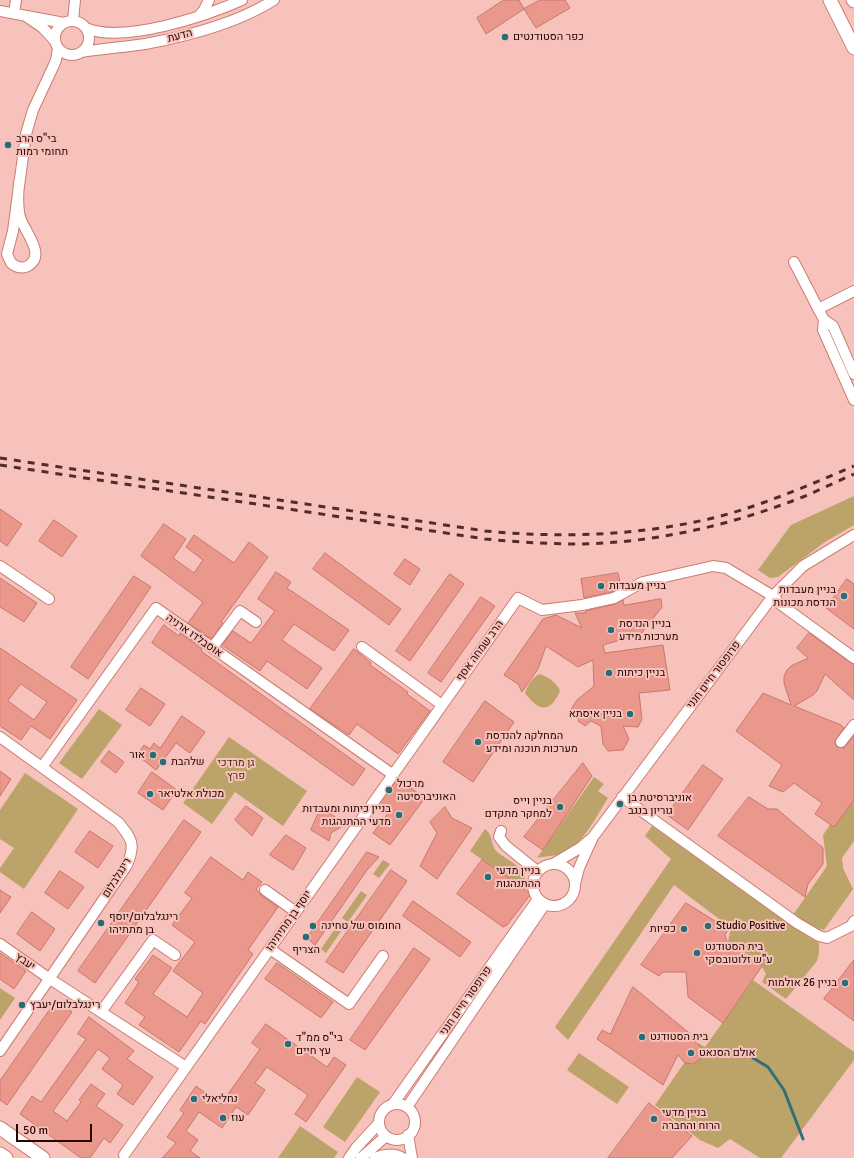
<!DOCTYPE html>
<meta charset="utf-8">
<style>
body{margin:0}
#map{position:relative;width:854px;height:1158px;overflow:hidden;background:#f7c2bb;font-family:Signika,sans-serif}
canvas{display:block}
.scale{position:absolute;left:16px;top:1124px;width:76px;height:18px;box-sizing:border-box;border:2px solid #250705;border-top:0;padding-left:5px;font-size:12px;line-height:14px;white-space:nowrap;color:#250705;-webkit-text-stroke:3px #f7c2bb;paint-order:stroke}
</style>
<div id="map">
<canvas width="854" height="1158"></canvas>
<div class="scale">50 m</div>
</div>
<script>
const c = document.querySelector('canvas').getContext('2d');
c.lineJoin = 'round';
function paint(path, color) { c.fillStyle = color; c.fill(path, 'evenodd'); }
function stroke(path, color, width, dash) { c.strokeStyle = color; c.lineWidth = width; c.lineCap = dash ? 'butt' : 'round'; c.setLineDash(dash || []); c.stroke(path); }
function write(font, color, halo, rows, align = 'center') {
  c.font = font + ' Signika,Heebo,sans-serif'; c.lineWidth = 4; c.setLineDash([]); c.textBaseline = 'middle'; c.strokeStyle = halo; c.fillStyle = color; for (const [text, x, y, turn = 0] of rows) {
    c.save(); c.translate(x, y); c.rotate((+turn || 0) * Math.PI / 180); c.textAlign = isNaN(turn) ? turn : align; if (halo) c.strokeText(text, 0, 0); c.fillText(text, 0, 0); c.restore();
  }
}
const green = new Path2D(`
 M854 496V525L825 542 778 577 770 578 758 570 791 525Z
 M539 674C548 676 557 683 560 691 550 714 538 711 525 693 528 685 532 678 539 674Z
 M99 709 122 725 82 779 59 763Z
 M229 737 307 791 283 826 235 792 212 824 183 803Z
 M25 773 78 809 24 889 0 872V868L14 848 0 839V810Z
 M594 777 604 784 598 791 608 798C597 815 584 843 565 852 557 856 546 856 537 858Z
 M854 790V841L842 858 843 868 853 889 824 930 812 927 793 915 827 866 823 835Z
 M652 826 808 937 819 943V953L817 961 786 999 762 982 766 974 759 962 728 941 731 928 674 885 568 1040 555 1027 671 859 645 836Z
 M485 829C494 836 490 844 496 851 510 863 520 862 526 882L522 888 470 851Z
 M383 860 390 864 379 878 373 874Z
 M361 891 367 895 348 922 342 918Z
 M339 923 344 927 326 953 321 949Z
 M753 980 854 1052V1060L781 1158H760L730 1139 718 1148 700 1140 655 1105 698 1043 705 1047Z
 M0 988 15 998 0 1020Z
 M579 1053 629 1087 617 1104 567 1070Z
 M357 1077 380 1092 345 1142 323 1127Z
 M300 1126 338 1152 334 1158H278Z`);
const stream = new Path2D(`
 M753 1058 768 1067 784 1090 803 1139`);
const building = new Path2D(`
 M504 0H519L524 9 486 34 477 18Z
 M540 0H565L570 8 536 28 524 9Z
 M0 509 22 524 7 546 0 541Z
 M54 520 77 536 62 557 39 541Z
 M164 524 186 539 173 558 194 573 203 560 186 547 194 535 234 563 249 542 268 557 221 622 223 623 212 638H210L188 623 203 602 141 556Z
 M325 553 401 609 389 625 313 569Z
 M405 559 420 569 410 585 394 574Z
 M276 572 291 582 287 588 349 630 334 651 294 624 282 640 322 668 307 689 267 661 260 671 222 645 233 631 251 643 275 611 258 599Z
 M618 573 621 587 612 592 584 598 581 579Z
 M450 574 464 584 410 661 396 651Z
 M134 576 151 587 88 679 71 667Z
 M0 578 37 603 24 622 0 607Z
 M847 579 854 584V629L826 608Z
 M481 597 495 606 441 682 428 673Z
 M661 599 662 607 641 634 603 645 605 653 663 645 670 690 639 693 642 719 638 727 623 726 629 739 623 750 608 751 603 744 601 726 591 721 585 726 578 721 579 719 570 711 577 700 594 686 593 660 578 667 546 646 538 669 522 692 518 684 504 675 543 619 556 615 582 628 575 613H586L585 611 615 604 623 600 624 605Z
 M164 625 179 636 180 633 202 649 201 651 365 769 353 786 152 643Z
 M809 633 854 665V700L825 674 817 691 813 695 794 706 841 725 844 728 835 741V744L837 747 844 748 854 736V800L834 827 815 814 822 803 794 783 783 792 769 786 782 765 736 731 763 693 791 705 784 683V676L787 670 791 666 808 658 797 648Z
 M0 648 77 700 50 739 31 726 21 740 0 726ZM21 684 47 702 34 720 8 701Z
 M354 649 371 663 370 665 408 692 407 694 430 711 398 754 357 724 349 735 310 709Z
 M141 688 165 704 150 726 126 710Z
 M485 701 514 722 473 782 443 762Z
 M182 716 205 732 190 753 176 743 156 770 137 755 144 745 150 749 154 743 160 748Z
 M109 751 124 762 116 773 101 762Z
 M583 763 592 776 543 850 524 837Z
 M703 765 723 779 688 830 667 815Z
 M0 771 11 779 0 796Z
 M152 772 177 790 163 810 138 793Z
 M398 779 425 798 390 845 373 833 388 813 378 806Z
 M749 797 768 809H777L823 848V864L808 884 805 897 718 836Z
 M246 806 263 818 252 836 235 820Z
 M445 807 452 818 472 828 437 879 420 866 437 833 430 822Z
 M321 808 346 824 331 833 329 841 311 830Z
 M184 820 201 832 95 983 78 971Z
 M90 831 113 846 98 868 75 852Z
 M286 835 306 848 293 870 270 855Z
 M367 852 379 857 367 870 315 945 307 938Z
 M211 857 243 880 248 872 262 882 256 889 261 895 278 907 248 950 253 954 205 1024 201 1021 179 1052 139 1025 145 1017 125 1003 139 982 135 979 153 955 172 968 153 994 187 1017 203 993 173 971 195 942 172 925 192 898 185 893Z
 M482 860 531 894 507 925 503 927 457 894Z
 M391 870 407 881 343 973 326 962Z
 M60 871 84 887 68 909 45 893Z
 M0 890 11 897 0 913Z
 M413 901 471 942 460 957 403 916Z
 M686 903 728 929 725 935 727 942 762 966 723 1023 688 997 686 972H663L659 976 641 965Z
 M32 912 55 929 40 951 17 934Z
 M414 948 430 959 365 1050 350 1040Z
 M0 953 26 971 14 989 0 979Z
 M854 960V1021L824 999Z
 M277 963 333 1002 321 1018 265 979Z
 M633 987 693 1036 691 1037 701 1048 702 1056 700 1059 693 1064 685 1063 678 1055 663 1085 597 1039 602 1030 610 1034Z
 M56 1001 72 1012 7 1105 0 1100V1081Z
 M89 1017 134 1051 127 1059 153 1077 133 1105 117 1094 123 1085 102 1069 110 1058 98 1049 53 1111 67 1121 81 1102 79 1100 91 1084 105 1094 96 1106 123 1125 110 1143 104 1138 90 1158H81L20 1114 32 1096 41 1102 86 1039 78 1034Z
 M266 1024 327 1067 334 1057 346 1065 306 1122 295 1114 308 1095 267 1067 255 1083 265 1090 248 1115 236 1107 222 1128 199 1112 186 1131 198 1140 190 1151 200 1158H162L176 1143 167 1137 184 1113 180 1110 196 1086 221 1104 260 1049 252 1043Z
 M649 1103 692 1136 672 1158H608Z`);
const minor = new Path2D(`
 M0 11 64 23
 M14 13 16 0
 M199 16 204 10 209 0
 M27 17 43 28 55 41
 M73 21 75 0
 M55 38a17 17 0 1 1 34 0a17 17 0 1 1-34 0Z
 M86 28C123 44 206 16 242 0
 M81 52C102 49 123 47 145 44 189 36 236 24 274 0
 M19 182C18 194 17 205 20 217 24 231 47 255 28 266 22 269 16 267 11 263L7 254 13 231 26 134 33 110 53 67 56 60 58 48
 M794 262 824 320 833 326 854 374
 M818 309 854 291
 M824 320 823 330 854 400
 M0 566 49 599
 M362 647 442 705
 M212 648 240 611 256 622
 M0 737 118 822C132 839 136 844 127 865L0 1051
 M841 742 854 725
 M42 767 156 608 392 774
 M622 797 797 923 819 936 827 938 851 926 854 921
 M501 831 499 837 506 846 537 871
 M553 864 580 848 592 838
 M533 885a21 21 0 1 1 42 0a21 21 0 1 1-42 0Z
 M575 884 579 868 593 837 773 596 803 566 854 535
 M265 890 296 912
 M0 944 50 979 186 1067
 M270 949 349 1004 383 956
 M101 1012 153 940 175 955
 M393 1104 538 899
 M379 1122a18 18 0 1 1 36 0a18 18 0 1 1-36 0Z
 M407 1107 545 904
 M408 1135 412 1158
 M124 1155 518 598 542 610 582 605 614 598 643 582 713 566 726 568 773 596 780 604 854 658
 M349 1158 356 1148 379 1123
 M361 1158 386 1136
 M375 1158C383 1154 394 1153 403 1158`);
const major = new Path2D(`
 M830 0 854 48
 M853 0 854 1
 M0 1128 43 1158
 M0 1154 6 1158`);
const rail = new Path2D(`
 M0 458 485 531C561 538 634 536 709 519 759 507 807 486 854 466
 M0 465 485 539C516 542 547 544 579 544 648 543 719 528 784 504 808 496 831 484 854 474`);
const markers = [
 [505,37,4,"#246e78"],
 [8,145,4,"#246e78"],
 [601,586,4,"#246e78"],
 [844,596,4,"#246e78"],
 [611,630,4,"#246e78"],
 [609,673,4,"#246e78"],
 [630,714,4,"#246e78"],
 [478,742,4,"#246e78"],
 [153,755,4,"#246e78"],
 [163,762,4,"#246e78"],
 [389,790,4,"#246e78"],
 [150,794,4,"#246e78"],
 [620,804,4,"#246e78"],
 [560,807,4,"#246e78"],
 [399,815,4,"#246e78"],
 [488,877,4,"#246e78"],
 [101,923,4,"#246e78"],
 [313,926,4,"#246e78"],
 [708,926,4,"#246e78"],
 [684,929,4,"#246e78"],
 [306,937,4,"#246e78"],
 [697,953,4,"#246e78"],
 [845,983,4,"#246e78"],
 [22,1005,4,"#246e78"],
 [642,1037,4,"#246e78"],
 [288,1044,4,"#246e78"],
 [691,1053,4,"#246e78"],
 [194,1099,4,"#246e78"],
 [223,1118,4,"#246e78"],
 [654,1119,4,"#246e78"]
];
const streetNames = [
 ["הדעת",180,36,-15],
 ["אוסבלדו ארניה",194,636,35],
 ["הרב שמחה אסף",480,651,-54],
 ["פרופסור חיים חנני",714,675,-53],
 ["רינגלבלום",117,878,-58],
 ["יוסף בן מתיתיהו",289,921,-55],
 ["יעבץ",25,962,35],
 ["פרופסור חיים חנני",466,1001,-55]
];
const poiNames = [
 ["כפר הסטודנטים",513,37],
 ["בי\"ס הרב",16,139],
 ["תחומי רמות",16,152],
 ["בניין מעבדות",609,586],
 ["בניין מעבדות",836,590,"right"],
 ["הנדסת מכונות",836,603,"right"],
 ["בניין הנדסת",619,624],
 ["מערכות מידע",619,637],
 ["בניין כיתות",617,673],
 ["בניין איסתא",622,714,"right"],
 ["המחלקה להנדסת",486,736],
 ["מערכות תוכנה ומידע",486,749],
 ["אור",145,755,"right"],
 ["שלהבת",171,762],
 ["מרכול",397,784],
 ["האוניברסיטה",397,797],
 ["מכולת אלטיאר",158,794],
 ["אוניברסיטת בן",628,798],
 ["גוריון בנגב",628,811],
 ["בניין וייס",552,801,"right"],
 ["למחקר מתקדם",552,814,"right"],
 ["בניין כיתות ומעבדות",391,809,"right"],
 ["מדעי ההתנהגות",391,822,"right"],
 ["בניין מדעי",496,871],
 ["ההתנהגות",496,884],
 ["רינגלבלום/יוסף",109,917],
 ["בן מתתיהו",109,930],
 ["החומוס של טחינה",321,926],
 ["Studio Positive",716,926],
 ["כפיות",676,929,"right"],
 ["בית הסטודנט",705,947],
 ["ע\"ש זלוטובסקי",705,960],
 ["הצריף",306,950,"center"],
 ["בניין 26 אולמות",837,983,"right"],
 ["רינגלבלום/יעבץ",30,1005],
 ["בית הסטודנט",650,1037],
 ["בי\"ס ממ\"ד",296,1038],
 ["עץ חיים",296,1051],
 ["אולם הסנאט",699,1053],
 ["נחליאלי",202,1099],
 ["בניין מדעי",662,1113],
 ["הרוח והחברה",662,1126],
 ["עוז",231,1118]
];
const parkNames = [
 ["גן מרדכי",236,763],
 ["פרץ",236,776]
];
paint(green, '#bba369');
stroke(stream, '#336f78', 3);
paint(building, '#ea978c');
stroke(building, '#c7776d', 1);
stroke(minor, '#cb7b71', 12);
stroke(major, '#cb7b71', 15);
stroke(minor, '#fff', 10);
stroke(major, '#fff', 13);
stroke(rail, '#502d2a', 3, [7, 7]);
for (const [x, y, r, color] of markers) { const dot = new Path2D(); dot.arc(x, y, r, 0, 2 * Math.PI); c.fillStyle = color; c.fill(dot); stroke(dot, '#f7c2bb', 1.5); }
write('11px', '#250705', '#f7c2bb', streetNames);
write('11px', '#250705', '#f7c2bb', poiNames, 'left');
write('11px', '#42340d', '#f7c2bb', parkNames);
</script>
